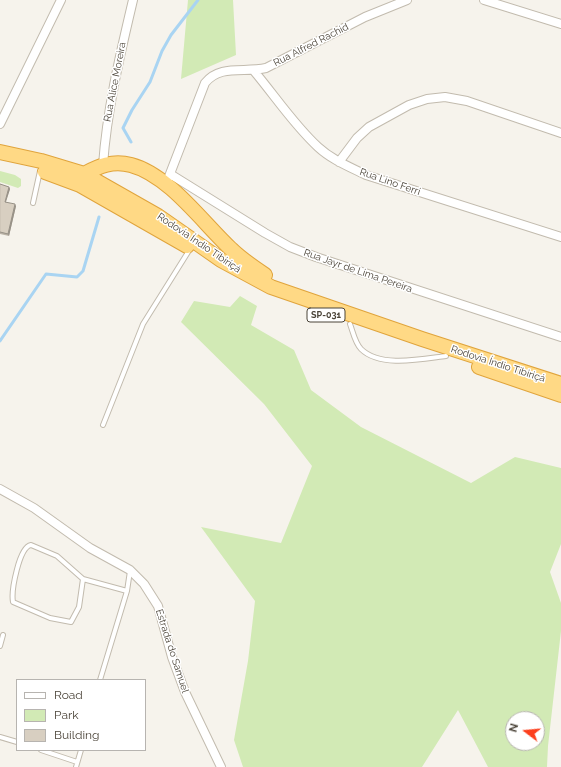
<!DOCTYPE html>
<meta charset="utf-8">
<style>
body{margin:0}
#map{position:relative;width:561px;height:767px;overflow:hidden;background:#f6f3ec;font-family:Raleway,sans-serif}
canvas{display:block}
.legend{position:absolute;left:16px;top:679px;width:130px;height:72px;box-sizing:border-box;background:#fff;border:1px solid #b7b4b0;margin:0;padding:5px 7px;list-style:none;font-size:12px;color:#4b4439}
.legend li{display:flex;align-items:center;gap:8px;height:20px}
.legend b{width:20px;border:1px solid #b7b4b0}
.north{position:absolute;left:505px;top:711px;width:40px;height:40px;box-sizing:border-box;background:#fff;border:1px solid #b7b4b0;border-radius:50%;rotate:286deg;font-size:11px;font-weight:700;line-height:16px;text-align:center;color:#4b4439}
.north::after{content:'';display:block;margin:auto;width:14px;height:18px;background:#fc3f1d;clip-path:polygon(50% 0,100% 100%,50% 72%,0 100%)}
</style>
<div id="map">
<canvas width="561" height="767"></canvas>
<ul class="legend">
<li><b style="height:5px;background:#fff"></b>Road</li>
<li><b style="height:11px;background:#d2eab5"></b>Park</li>
<li><b style="height:11px;background:#d8cfc1"></b>Building</li>
</ul>
<div class="north">N</div>
</div>
<script>
const c = document.querySelector('canvas').getContext('2d');
c.lineJoin = 'round';
function paint(path, color) { c.fillStyle = color; c.fill(path, 'evenodd'); }
function stroke(path, color, width, dash) { c.strokeStyle = color; c.lineWidth = width; c.lineCap = dash ? 'butt' : 'round'; c.setLineDash(dash || []); c.stroke(path); }
function write(font, color, halo, rows, align = 'center') {
  c.font = font + ' Raleway,sans-serif'; c.lineWidth = 3; c.setLineDash([]); c.textBaseline = 'middle'; c.strokeStyle = halo; c.fillStyle = color; for (const [text, x, y, turn = 0] of rows) {
    c.save(); c.translate(x, y); c.rotate((+turn || 0) * Math.PI / 180); c.textAlign = isNaN(turn) ? turn : align; if (halo) c.strokeText(text, 0, 0); c.fillText(text, 0, 0); c.restore();
  }
}
const green = new Path2D(`
 M188 0H233L236 55 181 79Z
 M0 171 15 175 21 179V186L18 188 0 182Z
 M240 296 257 306 251 325 294 350 311 390 361 427 471 483 515 457 561 468V544L550 572 561 603V631L548 746 547 767H488L458 710 422 767H243L234 740 248 661 255 601 201 527 281 543 312 466 264 404 181 322 194 301 230 307ZM513 719H537V743H513Z`);
const stream = new Path2D(`
 M131 142 123 128 132 110 150 82 162 51 171 35 198 0
 M0 341 46 274 77 277 83 271 99 217`);
const service = new Path2D(`
 M33 203 40 171
 M350 324C353 332 355 343 361 349 380 368 422 359 446 356
 M103 425 143 324 190 249
 M83 579 79 607 71 622 50 618 13 602C11 591 19 547 31 545L57 556 83 579 127 591
 M0 646 3 635
 M100 680 127 591 130 571
 M0 737 17 742
 M41 750 77 762
 M76 767 81 750`);
const minor = new Path2D(`
 M484 0 561 24
 M254 71C275 96 294 125 318 147 332 160 350 167 366 175L561 237
 M0 124 61 0
 M339 162 357 138 369 127 409 105 427 99 445 97 467 101 561 133
 M103 165C107 109 120 55 133 0
 M170 174 265 233 290 247 316 257 561 337
 M168 179 205 83C220 64 244 73 266 68L365 17 407 0
 M0 489 34 508 90 548 130 570 144 584 158 606 172 657 185 692 221 767`);
const trunk = new Path2D(`
 M0 152 41 161 84 174 158 216 221 260 271 287 422 339 561 384
 M45 172 80 185 187 246
 M84 174C99 166 113 160 131 165 169 175 203 223 231 249 241 259 253 267 265 275
 M479 367 561 395`);
const wall = new Path2D(`
 M0 184 9 187 10 189 6 202 16 206 9 236 0 234Z`);
const shadedWall = new Path2D(`
 M9 187 10 189 5 204V202Z
 M15 204 16 206 9 236 8 234Z`);
const building = new Path2D(`
 M0 184 9 187 5 202 15 204 8 234 0 232Z`);
const shields = [
 [326,315,38]
];
const shieldNames = [
 ["SP-031",326,315]
];
const streetNames = [
 ["Rua Alfred Rachid",311,45,-27],
 ["Rua Alice Moreira",115,82,-79],
 ["Rua Lino Ferri",390,182,19],
 ["Rodovia Índio Tibiriçá",199,243,34],
 ["Rua Jayr de Lima Pereira",358,271,19],
 ["Rodovia Índio Tibiriçá",498,364,18],
 ["Estrada do Samuel",172,651,72]
];
paint(green, '#d2eab5');
stroke(stream, '#a9d4f2', 3);
stroke(service, '#c2bbae', 6);
stroke(minor, '#c2bbae', 10);
stroke(trunk, '#e0a43c', 16);
stroke(service, '#fff', 4);
stroke(minor, '#fff', 8);
stroke(trunk, '#ffd985', 14);
paint(wall, '#bab2a6');
paint(shadedWall, '#979187');
paint(building, '#d8cfc1');
stroke(building, '#979187', 1);
for (const [x, y, w] of shields) { const box = new Path2D(); box.roundRect(x - w / 2, y - 7, w, 14, 3); c.fillStyle = '#fff'; c.fill(box); stroke(box, '#4b4439', 1); }
write('bold 9px', '#4b4439', null, shieldNames);
write('10px', '#4b4439', '#fff', streetNames);
</script>
